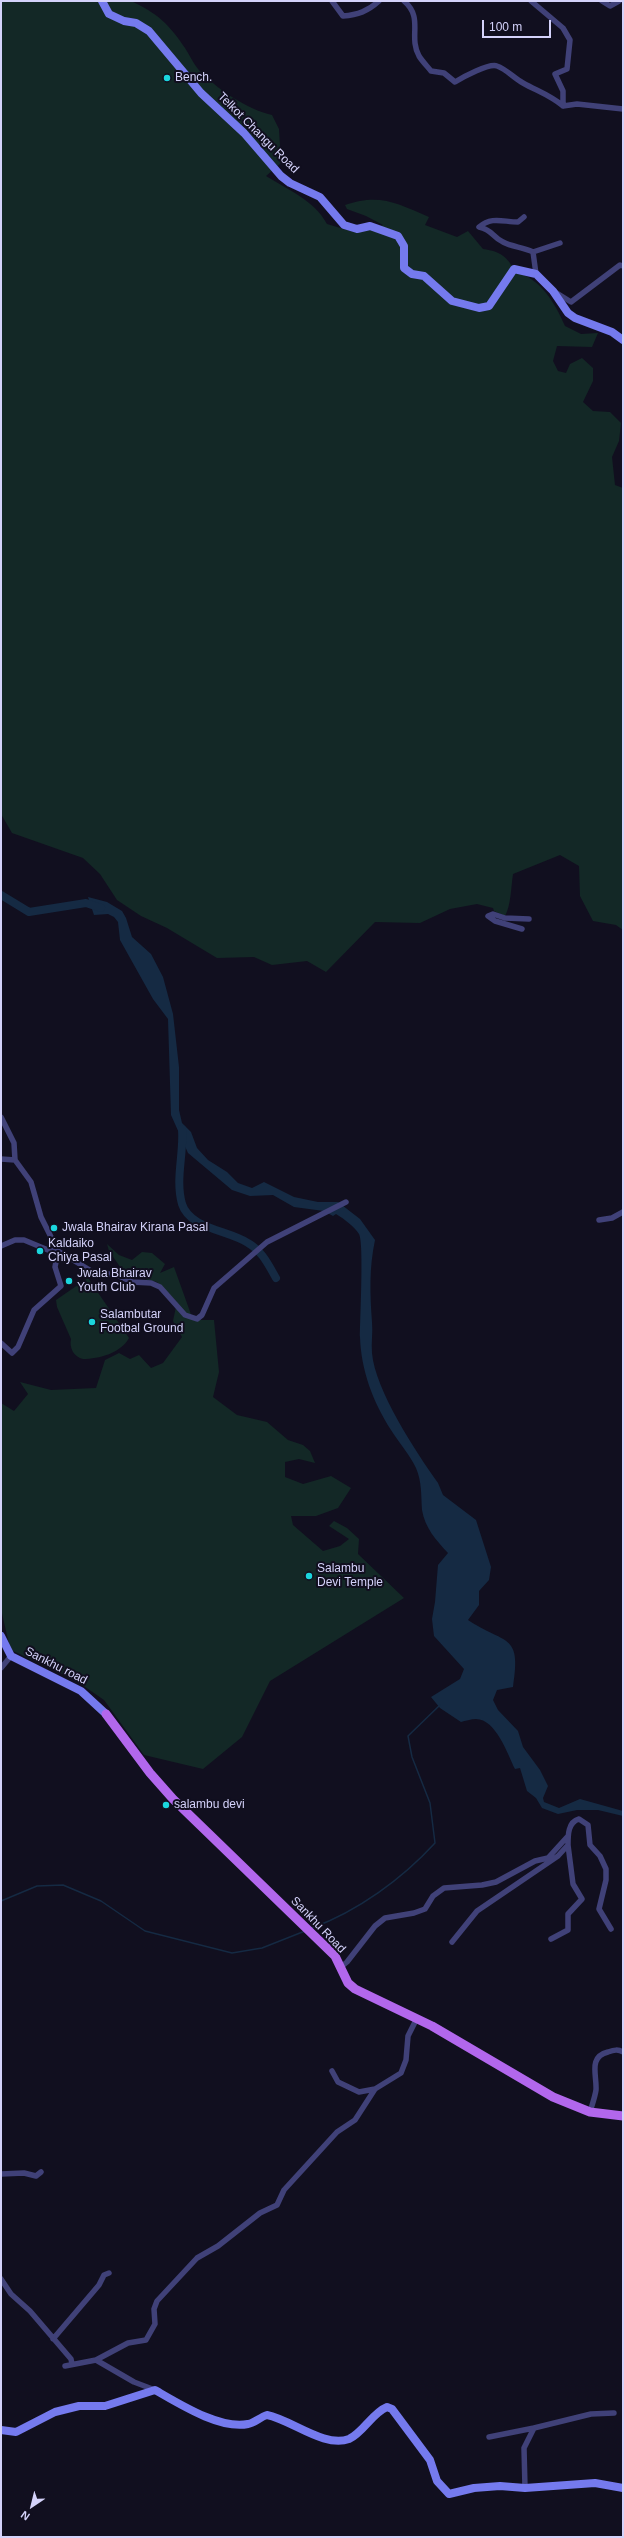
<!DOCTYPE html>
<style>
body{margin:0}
#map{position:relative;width:624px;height:2538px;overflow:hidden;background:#110f1f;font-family:Arial,sans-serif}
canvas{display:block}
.frame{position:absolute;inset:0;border:2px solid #d4d2fa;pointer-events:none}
.north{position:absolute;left:12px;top:2486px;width:40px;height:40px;-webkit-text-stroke:3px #110f1f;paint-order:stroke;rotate:215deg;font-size:11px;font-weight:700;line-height:16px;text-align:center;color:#d4d2fa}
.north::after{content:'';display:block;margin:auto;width:14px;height:18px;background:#d4d2fa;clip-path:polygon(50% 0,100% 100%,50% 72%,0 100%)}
.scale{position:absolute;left:482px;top:20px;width:69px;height:18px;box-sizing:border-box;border:2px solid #d4d2fa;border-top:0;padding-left:5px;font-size:12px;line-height:14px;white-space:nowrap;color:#d4d2fa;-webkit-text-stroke:3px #110f1f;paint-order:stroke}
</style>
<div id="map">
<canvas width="624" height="2538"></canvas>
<div class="frame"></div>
<div class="north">N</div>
<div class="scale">100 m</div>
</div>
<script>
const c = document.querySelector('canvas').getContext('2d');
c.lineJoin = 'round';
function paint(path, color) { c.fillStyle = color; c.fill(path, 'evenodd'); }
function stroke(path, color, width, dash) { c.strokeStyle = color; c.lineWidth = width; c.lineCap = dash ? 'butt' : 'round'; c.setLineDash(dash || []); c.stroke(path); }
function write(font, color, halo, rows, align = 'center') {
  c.font = font + ' Arial,sans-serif'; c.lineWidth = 4; c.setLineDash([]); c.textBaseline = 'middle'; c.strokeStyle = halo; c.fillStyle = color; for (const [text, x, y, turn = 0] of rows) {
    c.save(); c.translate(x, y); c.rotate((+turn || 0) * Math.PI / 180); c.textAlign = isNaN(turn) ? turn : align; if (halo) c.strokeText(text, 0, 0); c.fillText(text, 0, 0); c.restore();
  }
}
const green = new Path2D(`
 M1 1H131C157 13 169 24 185 48 189 54 193 63 198 69 214 87 248 110 272 115L279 129 281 163 266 176C288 190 314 200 327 224L354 232 383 225 366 216 347 209 345 205C379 193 397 203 429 217L425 225 457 237 468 231 483 249C502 252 506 256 516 272 541 279 555 303 565 326L581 334 598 333 592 347 557 346 553 361 558 371 566 373 570 364 582 358 593 368V381L583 402 593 411 610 412 621 423 619 441 612 457 615 485 623 488V930L616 925 593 921 580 896 579 866 560 855 513 874C511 887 511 905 505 916L494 911 493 908 477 904 450 909 420 923 375 922 326 972 307 961 272 965 254 957 217 958 167 928 141 916 117 900 100 874 83 858 12 833 1 814Z
 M107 1244 119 1255 132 1260 142 1252 152 1253 165 1264 160 1273 174 1267 193 1320H214L219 1372 213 1397 237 1415 267 1422 288 1440 303 1445 310 1451 315 1463 299 1459 285 1462V1477L303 1484 331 1476 351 1488 338 1508 316 1516H291L293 1525 323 1551 340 1546 349 1539 329 1526 334 1521 347 1528 359 1539 358 1554 404 1598 270 1681 242 1737 203 1769 144 1755 104 1700 75 1680 13 1651 9 1644 1 1609V1403L14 1411 28 1394 20 1382 51 1390 96 1388 105 1360 119 1353 130 1359 139 1355 151 1368 163 1363 182 1337 173 1321 177 1302 157 1282 125 1274 109 1251Z
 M88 1278 129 1338C121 1353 99 1359 83 1359 74 1357 69 1348 71 1339L57 1307 56 1300Z`);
const water = new Path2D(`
 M88 897 107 902 122 911 126 918 132 937 151 954 163 977 173 1014 179 1067V1110L182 1123 191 1132 197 1148 208 1160 227 1172 238 1183 252 1188 264 1182 294 1197 318 1202H338L360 1219 375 1240C369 1268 370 1294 372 1322 373 1333 371 1343 372 1353 375 1390 416 1452 438 1483L443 1495 476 1520 491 1567 489 1580 479 1591V1605L468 1620C505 1645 522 1632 513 1687L497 1690 493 1700 498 1710 518 1731 523 1747 540 1770 548 1786 543 1798 544 1802 559 1808 580 1799 623 1811V1816L598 1810H577L558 1814 542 1808 536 1798 527 1791 520 1768 515 1769C508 1755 496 1719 476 1719 471 1719 465 1721 461 1722L440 1708 431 1697 460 1679 464 1669 434 1636 432 1619 435 1602 438 1565 448 1553C436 1540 425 1528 422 1510 421 1495 422 1482 416 1468 410 1455 399 1443 391 1430 373 1402 361 1370 360 1337 360 1320 364 1243 359 1234 354 1226 344 1219 336 1214L333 1216 324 1211 294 1207 273 1195 250 1196 232 1190 188 1153 171 1115 168 1019 153 999 120 940 118 922 114 917 108 914 94 915Z`);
const stream = new Path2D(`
 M1 1901 37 1886 63 1885 101 1901 145 1931 232 1953 262 1948 305 1931
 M312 1928C358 1911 402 1879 435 1843L430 1803 412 1757 408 1736 440 1705`);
const river = new Path2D(`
 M1 895 29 912 86 903 101 908
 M182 1129C184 1154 175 1179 182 1204 190 1229 228 1230 248 1243 262 1251 268 1264 276 1278`);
const street = new Path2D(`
 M332 1 343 16C358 15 368 11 379 1
 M404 1C424 18 408 36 419 56 422 61 427 66 431 71L444 73 455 82C463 77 489 63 497 66 506 69 514 78 523 83 537 91 550 95 563 106
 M531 1 563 28 570 40 567 69 555 74 563 91V106L577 104 623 109
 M602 1 610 6 619 1
 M524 217 518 222C503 222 492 216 479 227 493 230 492 237 503 242 512 247 523 247 533 252L536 274
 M533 252 560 243
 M555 292 571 302 620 265 623 266
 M522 929 495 921 488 916 493 914 505 918 529 919
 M1 1117 14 1143 15 1160
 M1 1159 15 1160 31 1182 41 1217 58 1251 55 1267 61 1286 34 1310 18 1347 12 1353 1 1343
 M599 1220 612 1218 623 1212
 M1 1246 15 1240H24L48 1250 58 1251 93 1272 117 1275 132 1282 151 1283 160 1287 185 1315 197 1319 202 1315 214 1288 267 1242 346 1202
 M1 1668 11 1656
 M551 1939 568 1930V1914L582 1899 573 1884 568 1845
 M452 1942 477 1911 558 1856 568 1845C568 1835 568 1822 579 1819L588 1825 590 1845 600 1856 606 1869V1880L599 1909 611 1929
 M341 1967 347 1962 375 1926 385 1918 414 1913 425 1909 433 1896 444 1888 482 1885 496 1882 535 1861 548 1858 568 1836
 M332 2071 338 2082 359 2092 375 2089
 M590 2112C592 2105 595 2097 596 2090 597 2075 588 2057 608 2052 614 2050 618 2049 623 2052
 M1 2174 24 2173 36 2176 41 2172
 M1 2279 11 2294 30 2311 71 2359 72 2364
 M53 2339 99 2285 104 2275 109 2273
 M96 2360 134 2382 155 2390
 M65 2366 96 2360 128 2343 146 2340 155 2324 154 2309 157 2301 197 2258 218 2246 260 2213 277 2205 284 2190 337 2132 355 2120 375 2089 401 2073 406 2060 408 2036 417 2018
 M489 2437 534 2428
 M525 2488 524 2448 534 2428 591 2414 614 2413`);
const secondary = new Path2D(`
 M102 1 109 14 124 21 136 23 149 31 201 93 244 133 281 176 290 183 320 197 344 225 357 229 370 226 398 236 404 246V268L412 274 424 276 452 301 479 308 489 306 514 269 536 274 553 291 568 313 575 318 612 332 623 340
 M1 1636 11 1656 81 1691 106 1714
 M1 2430 16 2432 55 2412 79 2406H105L155 2390C178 2403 220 2430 248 2424 255 2423 260 2417 267 2415 292 2420 324 2448 349 2439 363 2433 372 2413 387 2407L392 2409 430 2460 437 2481 449 2494 474 2488 500 2486 525 2488 595 2483 623 2488`);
const primary = new Path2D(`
 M106 1714 150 1773 173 1799 335 1956 348 1983 355 1989 432 2026 553 2097 590 2112 623 2116`);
const markers = [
 [167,78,4,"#1bd6dd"],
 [54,1228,4,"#1bd6dd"],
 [40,1251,4,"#1bd6dd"],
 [69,1281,4,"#1bd6dd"],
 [92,1322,4,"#1bd6dd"],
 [309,1576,4,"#1bd6dd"],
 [166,1805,4,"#1bd6dd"]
];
const poiNames = [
 ["Bench.",175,78],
 ["Jwala Bhairav Kirana Pasal",62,1228],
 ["Kaldaiko",48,1244],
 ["Chiya Pasal",48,1258],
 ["Jwala Bhairav",77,1274],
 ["Youth Club",77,1288],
 ["Salambutar",100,1315],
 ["Footbal Ground",100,1329],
 ["Salambu",317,1569],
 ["Devi Temple",317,1583],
 ["salambu devi",174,1805]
];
const streetNames = [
 ["Telkot Changu Road",258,133,45],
 ["Sankhu road",56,1666,27],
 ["Sankhu Road",318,1925,46]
];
paint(green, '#132826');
paint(water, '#152a43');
stroke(stream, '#152a43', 1.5);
stroke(river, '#152a43', 8);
stroke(street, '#404178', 5.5);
stroke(secondary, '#757aee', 8);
stroke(primary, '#b267ec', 9);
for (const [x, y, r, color] of markers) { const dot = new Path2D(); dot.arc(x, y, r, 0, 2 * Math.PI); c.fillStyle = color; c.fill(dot); stroke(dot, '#110f1f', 1.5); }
write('12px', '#d4d2fa', '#110f1f', poiNames, 'left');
write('12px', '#d4d2fa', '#110f1f', streetNames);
</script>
